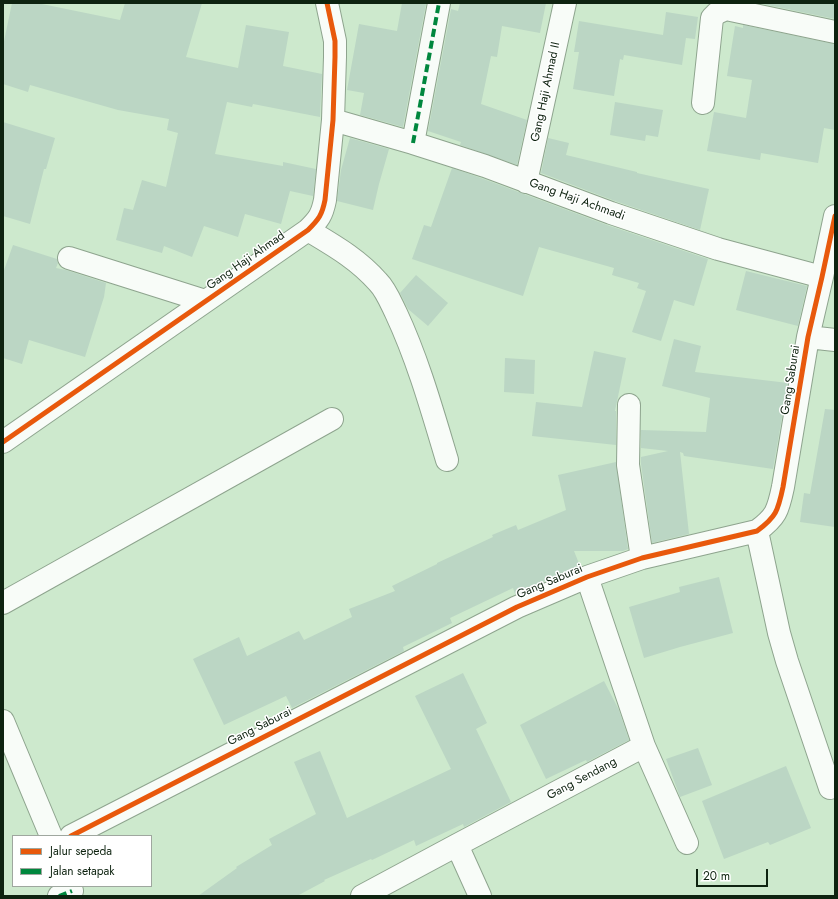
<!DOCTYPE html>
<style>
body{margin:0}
#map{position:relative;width:838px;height:899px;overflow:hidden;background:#cde9cd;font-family:Jost,sans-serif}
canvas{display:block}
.frame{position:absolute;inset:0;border:4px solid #0e2310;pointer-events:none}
.legend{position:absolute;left:12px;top:835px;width:140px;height:52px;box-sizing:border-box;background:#fff;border:1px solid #9fa79f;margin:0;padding:5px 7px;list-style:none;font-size:12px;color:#0e2310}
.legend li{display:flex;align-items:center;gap:8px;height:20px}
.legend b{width:20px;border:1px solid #9fa79f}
.scale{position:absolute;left:696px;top:869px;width:72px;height:18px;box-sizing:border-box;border:2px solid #0e2310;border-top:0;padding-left:5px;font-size:12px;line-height:14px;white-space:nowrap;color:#0e2310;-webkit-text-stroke:3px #fff;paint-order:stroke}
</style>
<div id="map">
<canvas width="838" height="899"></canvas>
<div class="frame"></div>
<ul class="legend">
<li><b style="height:5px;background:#e8590c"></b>Jalur sepeda</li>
<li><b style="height:5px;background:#00873e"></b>Jalan setapak</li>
</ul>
<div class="scale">20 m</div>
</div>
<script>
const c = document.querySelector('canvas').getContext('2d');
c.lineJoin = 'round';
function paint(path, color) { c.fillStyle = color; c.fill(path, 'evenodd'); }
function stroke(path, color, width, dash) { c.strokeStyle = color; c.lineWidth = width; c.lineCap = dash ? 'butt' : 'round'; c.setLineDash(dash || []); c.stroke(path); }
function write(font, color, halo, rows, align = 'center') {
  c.font = font + ' Jost,sans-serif'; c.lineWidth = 3; c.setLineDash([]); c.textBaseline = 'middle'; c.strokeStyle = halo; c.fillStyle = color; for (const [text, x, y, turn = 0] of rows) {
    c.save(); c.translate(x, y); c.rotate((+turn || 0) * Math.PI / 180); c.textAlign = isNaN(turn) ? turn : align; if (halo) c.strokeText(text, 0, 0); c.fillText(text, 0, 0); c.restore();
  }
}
const building = new Path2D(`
 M12 3H37L120 20 125 3H202L186 57 238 68 246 25 289 32 283 66 322 74 320 117 253 104 252 107 227 102 215 154 283 166V162L316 169 313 196 290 191 281 224 245 214 238 237 204 226 192 257 164 246 162 253 116 240 124 208 133 210 142 180 166 187 178 133 167 130 169 119 118 110 30 85 28 92 3 84V46Z
 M402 3 426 4 403 127 360 115 364 93 347 90 359 24 397 31Z
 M460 3H546L540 33 502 26 497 57 491 56 481 104 527 120 517 165 460 145 461 142 428 131 451 9 458 11Z
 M758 3H835V19Z
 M666 12 698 17 695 39 686 38 682 65 624 55 623 60 620 59 614 96 573 89 579 52H574L579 21 663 35Z
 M743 25 835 44V130L824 128 818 163 761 153 760 160 707 151 714 112 746 118 752 80 727 76 735 26 743 28Z
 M615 102 663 110 658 137 646 135 645 141 610 135Z
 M3 122 55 138 46 169H44L30 224 3 216Z
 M350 138 389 149 379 184 373 210 337 201 341 170Z
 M548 138 569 143 566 155 637 172V173L709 189 700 230 615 201 541 173Z
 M452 168 481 178 607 225 708 259 694 306 674 300 661 341 632 332 646 291 637 288 639 283 612 275 614 268 539 247 523 296 412 259 424 225 431 227Z
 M13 245 57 259 58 263 56 268 66 270 106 283 104 297 85 357 29 340 22 364 3 358V273Z
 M746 271 807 286 798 326 736 310Z
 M416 275 448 303 428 326 408 309 400 293Z
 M674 339 701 346 695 372 788 383 773 469 684 456 683 453 680 452 689 534 652 543 641 464V457L668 451 641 448V430L706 432 710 398 662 386Z
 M594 351 626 358 615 411H616V445L532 436 536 402 582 407Z
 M505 358 535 360 534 394 504 392Z
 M825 409 835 410V527L800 522 804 493 810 494Z
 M616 462 628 549 623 551H574L580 566 515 594 513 588 450 618 452 623 403 647 404 651 292 708 286 696 224 725 193 659 239 637 247 656 299 631 304 640 352 617 349 609 395 591 392 586 437 564V563L493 537 492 535 516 525 518 530 566 510 558 475Z
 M719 577 733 633 680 647 644 658 629 607 680 592 679 587Z
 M463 673 487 723 476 729 511 802 464 827 463 824 416 846 414 840 372 860 371 859 324 880 325 881 297 896H198L237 868 236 867 272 845 269 839 316 814 294 762 320 751 347 818 451 769 415 696Z
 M604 681 619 710 629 740 587 762 586 760 546 779 520 725Z
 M698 748 712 785 680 797 666 759Z
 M786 766 811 828 770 845 768 842 724 859 702 801Z`);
const minor = new Path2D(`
 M703 103 712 18 717 13 726 9 835 32
 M333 120 413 143 485 166 611 213 718 249 822 277
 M413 143 439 3
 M526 182 565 3
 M308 230C333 245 358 259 378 282 386 290 391 303 396 313 418 360 432 410 447 460
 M69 258 205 301
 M808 337 835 340
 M629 405 628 465 642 558
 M3 442 308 230C319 219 322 215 325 200L333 120 335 57V41L327 3
 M757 531 779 633 787 661 830 788
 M3 603 332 419
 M3 721 51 836
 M644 746 687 843
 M71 836 517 607 587 577 642 558 757 531C776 517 778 511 783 487L808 337 822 277 835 216
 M457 845 480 896
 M59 896 72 891
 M362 896 457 845 644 746 587 577`);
const quiet = new Path2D(`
 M413 143 439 3
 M59 896 72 891`);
const cycleway = new Path2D(`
 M3 442 308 230C319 219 322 215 325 200L333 120 335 57V41L327 3
 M71 836 517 607 587 577 642 558 757 531C776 517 778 511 783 487L808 337 822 277 835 216`);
const streetNames = [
 ["Gang Haji Ahmad II",546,92,-78],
 ["Gang Haji Achmadi",577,200,20],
 ["Gang Haji Ahmad",246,261,-35],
 ["Gang Saburai",791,380,-81],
 ["Gang Saburai",550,582,-23],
 ["Gang Saburai",260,727,-27],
 ["Gang Sendang",582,779,-28]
];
paint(building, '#bbd6c4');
stroke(minor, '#8ea48e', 24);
stroke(minor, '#f8fcf8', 22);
stroke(quiet, '#00873e', 4, [8, 4]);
stroke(cycleway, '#e8590c', 5);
write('12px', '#0e2310', '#fff', streetNames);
</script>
